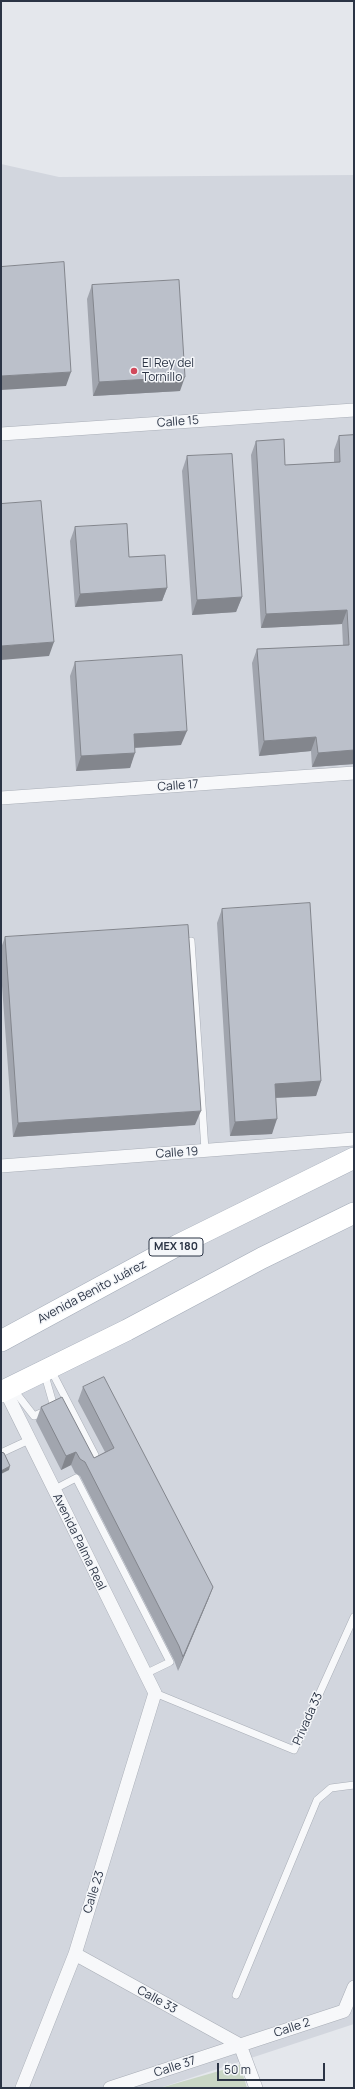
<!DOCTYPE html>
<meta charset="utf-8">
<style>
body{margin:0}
#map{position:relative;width:355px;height:2089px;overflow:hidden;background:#e4e7ec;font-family:Manrope,sans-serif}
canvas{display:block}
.frame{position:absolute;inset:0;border:2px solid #2b3445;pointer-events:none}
.scale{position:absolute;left:217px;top:2063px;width:108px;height:18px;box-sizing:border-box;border:2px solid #2b3445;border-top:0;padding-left:5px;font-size:12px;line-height:14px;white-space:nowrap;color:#2b3445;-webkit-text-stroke:3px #f4f6f9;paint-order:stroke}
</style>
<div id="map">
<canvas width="355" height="2089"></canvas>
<div class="frame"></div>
<div class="scale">50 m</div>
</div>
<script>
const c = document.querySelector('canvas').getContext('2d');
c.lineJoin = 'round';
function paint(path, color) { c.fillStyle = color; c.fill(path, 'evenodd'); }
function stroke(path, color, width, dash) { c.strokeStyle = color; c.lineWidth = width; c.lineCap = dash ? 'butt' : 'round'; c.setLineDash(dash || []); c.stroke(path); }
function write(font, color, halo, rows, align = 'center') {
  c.font = font + ' Manrope,sans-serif'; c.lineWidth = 3; c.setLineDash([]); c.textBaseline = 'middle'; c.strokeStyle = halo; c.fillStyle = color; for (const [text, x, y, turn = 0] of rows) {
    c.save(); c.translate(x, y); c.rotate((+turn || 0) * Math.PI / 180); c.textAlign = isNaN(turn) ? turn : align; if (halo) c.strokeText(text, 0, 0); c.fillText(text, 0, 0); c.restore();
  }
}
const built = new Path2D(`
 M1 164 59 177 354 175V2024L160 2088H1Z`);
const green = new Path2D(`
 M240 2065 247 2088H160Z`);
const service = new Path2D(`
 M191 941 205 1150
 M51 1370 95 1455
 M13 1389 34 1416 54 1407 44 1372
 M1 1453 29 1440
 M53 1490 76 1478 170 1662 145 1674
 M155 1693 294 1750 354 1617
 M236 1995 317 1800 331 1788 354 1785`);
const minor = new Path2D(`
 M1 434 354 410
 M1 798 354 773
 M1 1166 354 1139
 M5 1390 155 1693 75 1954 22 2088
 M75 1954 240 2045
 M240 2045 256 2088
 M110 2088 344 2011 354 1987`);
const primary = new Path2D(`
 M1 1341 178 1245 354 1158
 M1 1392 127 1330 262 1258 354 1213`);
const wall = new Path2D(`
 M92 285 180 391 93 396 87 299Z
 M354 435V764L312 767 311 751 259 756 252 663 257 649 343 646 342 624 261 628 251 455 256 441 285 465 334 462V450L339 436Z
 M187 456 242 597 236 612 192 615 182 471Z
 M75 527 129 557 167 588 162 601 75 607 70 541Z
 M75 662 181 745 135 748 130 768 76 771 70 676Z
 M222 909 321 1081 316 1096 276 1098 272 1134 230 1136 217 923Z
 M5 937 195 1125 13 1137 1 972V948Z
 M83 1387 213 1587 208 1600 178 1671 174 1660 80 1476 75 1473 71 1465 61 1470 36 1421 41 1407 94 1458 105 1452 78 1401Z`);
const shadedWall = new Path2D(`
 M71 372 66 386 1 390V376Z
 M185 377 180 391 93 396 99 382Z
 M167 588 162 601 75 607 80 594Z
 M242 597 236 612 192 615 197 600Z
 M347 610 342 624 261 628 266 614Z
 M54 642 49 656 1 660V646Z
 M187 731 181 745 129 748 134 734Z
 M316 737 311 751 259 756 264 741Z
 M354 750V764L312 767 318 753Z
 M135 753 130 768 76 771 81 756Z
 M321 1081 316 1096 270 1098 275 1084Z
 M201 1111 195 1125 13 1137 18 1123Z
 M277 1119 272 1134 230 1136 235 1122Z
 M76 1452 71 1465 61 1470 66 1456Z
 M10 1466 9 1470 1 1474V1471Z
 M213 1587 208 1600 178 1671 183 1657Z`);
const building = new Path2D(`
 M64 262 71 372 1 376V267Z
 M179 280 185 377 99 382 92 285Z
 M354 435V750L318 753 316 737 264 741 257 649 349 645 347 610 266 614 256 441 284 439 285 465 340 462 339 436Z
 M232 454 242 597 197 600 187 456Z
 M41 501 54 642 1 646V504Z
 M127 524 129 557 165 555 167 588 80 594 75 527Z
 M182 655 187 731 134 734 135 753 81 756 75 662Z
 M310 903 321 1081 275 1084 277 1119 235 1122 222 909Z
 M188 925 201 1111 18 1123 5 937Z
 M104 1377 213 1587 183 1657 179 1646 85 1462 80 1459 76 1452 66 1456 41 1407 62 1397 94 1458 114 1448 83 1387Z
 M1 1452 4 1453 10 1466 1 1471Z`);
const markers = [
 [134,371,4,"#d1495b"]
];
const shields = [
 [176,1247,54]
];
const shieldNames = [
 ["MEX 180",176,1247]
];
const poiNames = [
 ["El Rey del",142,364],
 ["Tornillo",142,378]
];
const streetNames = [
 ["Calle 15",178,422,-4],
 ["Calle 17",178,786,-4],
 ["Calle 19",177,1153,-4],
 ["Avenida Benito Juárez",92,1292,-28],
 ["Avenida Palma Real",79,1542,64],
 ["Privada 33",308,1719,-66],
 ["Calle 23",94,1892,-73],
 ["Calle 33",157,2000,29],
 ["Calle 2",292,2028,-18],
 ["Calle 37",175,2067,-18]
];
paint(built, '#d2d6de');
paint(green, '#c9d6c5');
stroke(service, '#a9aeb7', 8);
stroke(minor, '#a9aeb7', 14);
stroke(primary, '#a3abb8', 22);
stroke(service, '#f7f8fa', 7);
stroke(minor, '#f7f8fa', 13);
stroke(primary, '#fff', 21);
paint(wall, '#a1a5ae');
paint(shadedWall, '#83868d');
paint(building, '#bbc0ca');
stroke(building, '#83868d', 1);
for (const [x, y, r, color] of markers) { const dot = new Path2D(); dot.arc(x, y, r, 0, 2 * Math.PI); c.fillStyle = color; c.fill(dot); stroke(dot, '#f4f6f9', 1.5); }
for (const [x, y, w] of shields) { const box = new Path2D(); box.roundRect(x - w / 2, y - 9, w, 18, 3); c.fillStyle = '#f4f6f9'; c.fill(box); stroke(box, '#2b3445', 1); }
write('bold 11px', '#2b3445', null, shieldNames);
write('12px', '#2b3445', '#f4f6f9', poiNames, 'left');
write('12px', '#2b3445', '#f4f6f9', streetNames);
</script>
